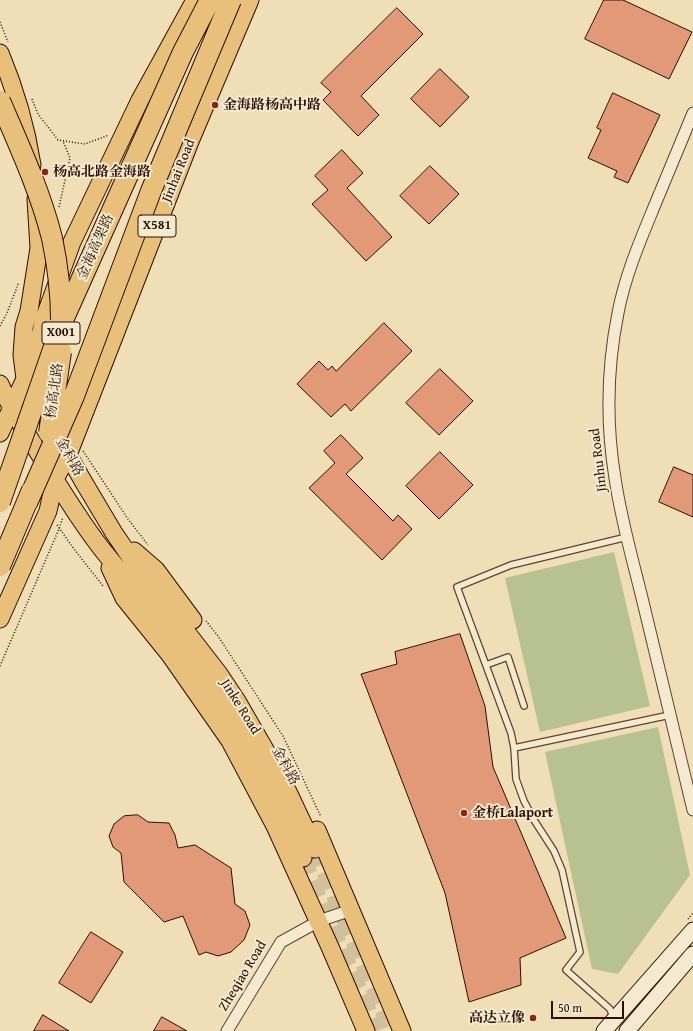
<!DOCTYPE html>
<meta charset="utf-8">
<style>
body{margin:0}
#map{position:relative;width:693px;height:1031px;overflow:hidden;background:#efdeb6;font-family:"Gentium Book Plus",serif}
canvas{display:block}
.scale{position:absolute;left:551px;top:1001px;width:73px;height:18px;box-sizing:border-box;border:2px solid #2e0f02;border-top:0;padding-left:5px;font-size:12px;line-height:14px;white-space:nowrap;color:#2e0f02;-webkit-text-stroke:3px #f5ead0;paint-order:stroke}
</style>
<div id="map">
<canvas width="693" height="1031"></canvas>
<div class="scale">50 m</div>
</div>
<script>
const c = document.querySelector('canvas').getContext('2d');
c.lineJoin = 'round';
function paint(path, color) { c.fillStyle = color; c.fill(path, 'evenodd'); }
function stroke(path, color, width, dash) { c.strokeStyle = color; c.lineWidth = width; c.lineCap = dash ? 'butt' : 'round'; c.setLineDash(dash || []); c.stroke(path); }
function write(font, color, halo, rows, align = 'center') {
  c.font = font + ' "Gentium Book Plus","Noto Serif SC",serif'; c.lineWidth = 4; c.setLineDash([]); c.textBaseline = 'middle'; c.strokeStyle = halo; c.fillStyle = color; for (const [text, x, y, turn = 0] of rows) {
    c.save(); c.translate(x, y); c.rotate((+turn || 0) * Math.PI / 180); c.textAlign = isNaN(turn) ? turn : align; if (halo) c.strokeText(text, 0, 0); c.fillText(text, 0, 0); c.restore();
  }
}
const green = new Path2D(`
 M614 552 650 706 540 732 505 578Z
 M658 727 690 875 618 974 592 969 545 752Z`);
const building = new Path2D(`
 M604 0H623L692 32 669 79 585 39Z
 M397 8 423 34 361 96 379 115 358 136 323 100 331 92 321 83Z
 M440 69 469 97 440 127 411 99Z
 M613 93 660 115 628 183 614 177 617 171 588 158 601 130 597 128Z
 M342 150 363 173 347 188 392 237 366 261 312 204 328 190 315 176Z
 M430 166 459 194 429 224 400 196Z
 M384 323 412 351 351 411 345 404 331 417 297 384 319 361 328 370 332 366 336 371Z
 M440 369 473 401 439 435 406 403Z
 M341 435 363 458 346 474 393 521 398 515 412 529 382 560 309 488 335 463 324 451Z
 M440 452 473 485 439 519 406 486Z
 M674 467 693 475V517L659 502Z
 M460 634 485 706 493 767 566 938 520 958 521 985 469 1002 445 893 361 674 397 664 395 652Z
 M138 815 148 822 169 823 175 835 178 848 195 845 231 868 235 904 245 911 250 925 244 940 231 952 218 956 206 952 199 955 183 916 164 922 124 882 121 853 113 847 109 836 114 824 124 816Z
 M91 932 123 952 91 1003 59 983Z
 M43 1015 69 1031H34Z
 M162 1017 187 1031H154Z`);
const primaryTunnel = new Path2D(`
 M315 849 392 1031
 M303 858 317 895 377 1031`);
const path = new Path2D(`
 M0 22 8 42
 M32 99 38 114 58 140 85 144 109 135
 M59 207 70 158 63 141
 M0 326 7 313 19 282
 M83 451 128 519 148 545
 M57 525 74 549 103 586
 M206 621 218 636 283 736 321 817
 M0 666 59 529 63 517
 M688 919 693 913`);
const lane = new Path2D(`
 M627 537 511 565 457 587 511 733 514 748 670 715
 M486 665 508 657 524 706
 M514 748 516 779 524 801 534 820 554 851 562 870 580 952 566 970 610 1009 613 1017`);
const street = new Path2D(`
 M693 113C680 144 667 176 654 207 640 241 625 276 618 313 607 368 606 423 615 478 621 520 633 561 643 602 659 671 676 740 693 810
 M227 1031 281 942 319 921 351 910`);
const secondary = new Path2D(`
 M604 1031 693 930
 M627 1031 693 954`);
const primary = new Path2D(`
 M0 53C15 89 26 126 32 165
 M36 199 39 248 29 311 24 327 22 355 25 379 83 481 114 533 144 577 219 674 237 701 282 779 315 849
 M0 384C10 408 25 430 38 452 58 485 78 518 101 548 128 582 157 614 183 649 231 714 270 785 303 858
 M0 433 35 357 44 319 72 242 140 100 195 0
 M134 551 156 570 193 620
 M110 568 124 598 170 655 230 741 275 826 330 947 366 1031
 M0 619 48 511 55 479 68 455 191 139 250 0
 M317 830 402 1031`);
const highwayBridge = new Path2D(`
 M0 101C19 145 40 191 52 238 57 262 61 295 61 320
 M49 433 61 352
 M0 502 64 318 183 52 210 0
 M27 503 74 396 151 191 231 0
 M0 566 32 490`);
const markers = [
 [215,105,4,"#8f2418"],
 [45,172,4,"#8f2418"],
 [464,813,4,"#8f2418"],
 [533,1018,4,"#8f2418"]
];
const shields = [
 [157,226,38],
 [61,333,38]
];
const shieldNames = [
 ["X581",157,226],
 ["X001",61,333]
];
const poiNames = [
 ["金海路杨高中路",223,105],
 ["杨高北路金海路",53,172],
 ["金桥Lalaport",472,813],
 ["高达立像",525,1018,"right"]
];
const streetNames = [
 ["Jinhai Road",179,171,-68],
 ["金海高架路",96,247,-66],
 ["杨高北路",55,391,-82],
 ["金科路",69,457,61],
 ["Jinhu Road",599,460,-97],
 ["Jinke Road",240,707,58],
 ["金科路",285,766,61],
 ["Zheqiao Road",243,976,-59]
];
paint(green, '#b7c290');
paint(building, '#e19977');
stroke(building, '#2e0f02', 1);
stroke(primaryTunnel, '#d2bf9b', 17, [17, 8]);
stroke(lane, '#5e432f', 8);
stroke(street, '#5e432f', 13);
stroke(secondary, '#2e0f02', 17);
stroke(primary, '#2e0f02', 19);
stroke(path, '#2e0f02', 1.5, [1, 2]);
stroke(lane, '#f5ead0', 5.5);
stroke(street, '#f5ead0', 11);
stroke(secondary, '#f5ead0', 15);
stroke(primary, '#e8bf7b', 17);
stroke(highwayBridge, '#2e0f02', 22, []);
stroke(highwayBridge, '#e8bf7b', 20);
for (const [x, y, r, color] of markers) { const dot = new Path2D(); dot.arc(x, y, r, 0, 2 * Math.PI); c.fillStyle = color; c.fill(dot); stroke(dot, '#f5ead0', 1.5); }
for (const [x, y, w] of shields) { const box = new Path2D(); box.roundRect(x - w / 2, y - 11, w, 22, 3); c.fillStyle = '#f5ead0'; c.fill(box); stroke(box, '#2e0f02', 1); }
write('bold 13px', '#2e0f02', null, shieldNames);
write('bold 14px', '#2e0f02', '#f5ead0', poiNames, 'left');
write('14px', '#2e0f02', '#f5ead0', streetNames);
</script>
